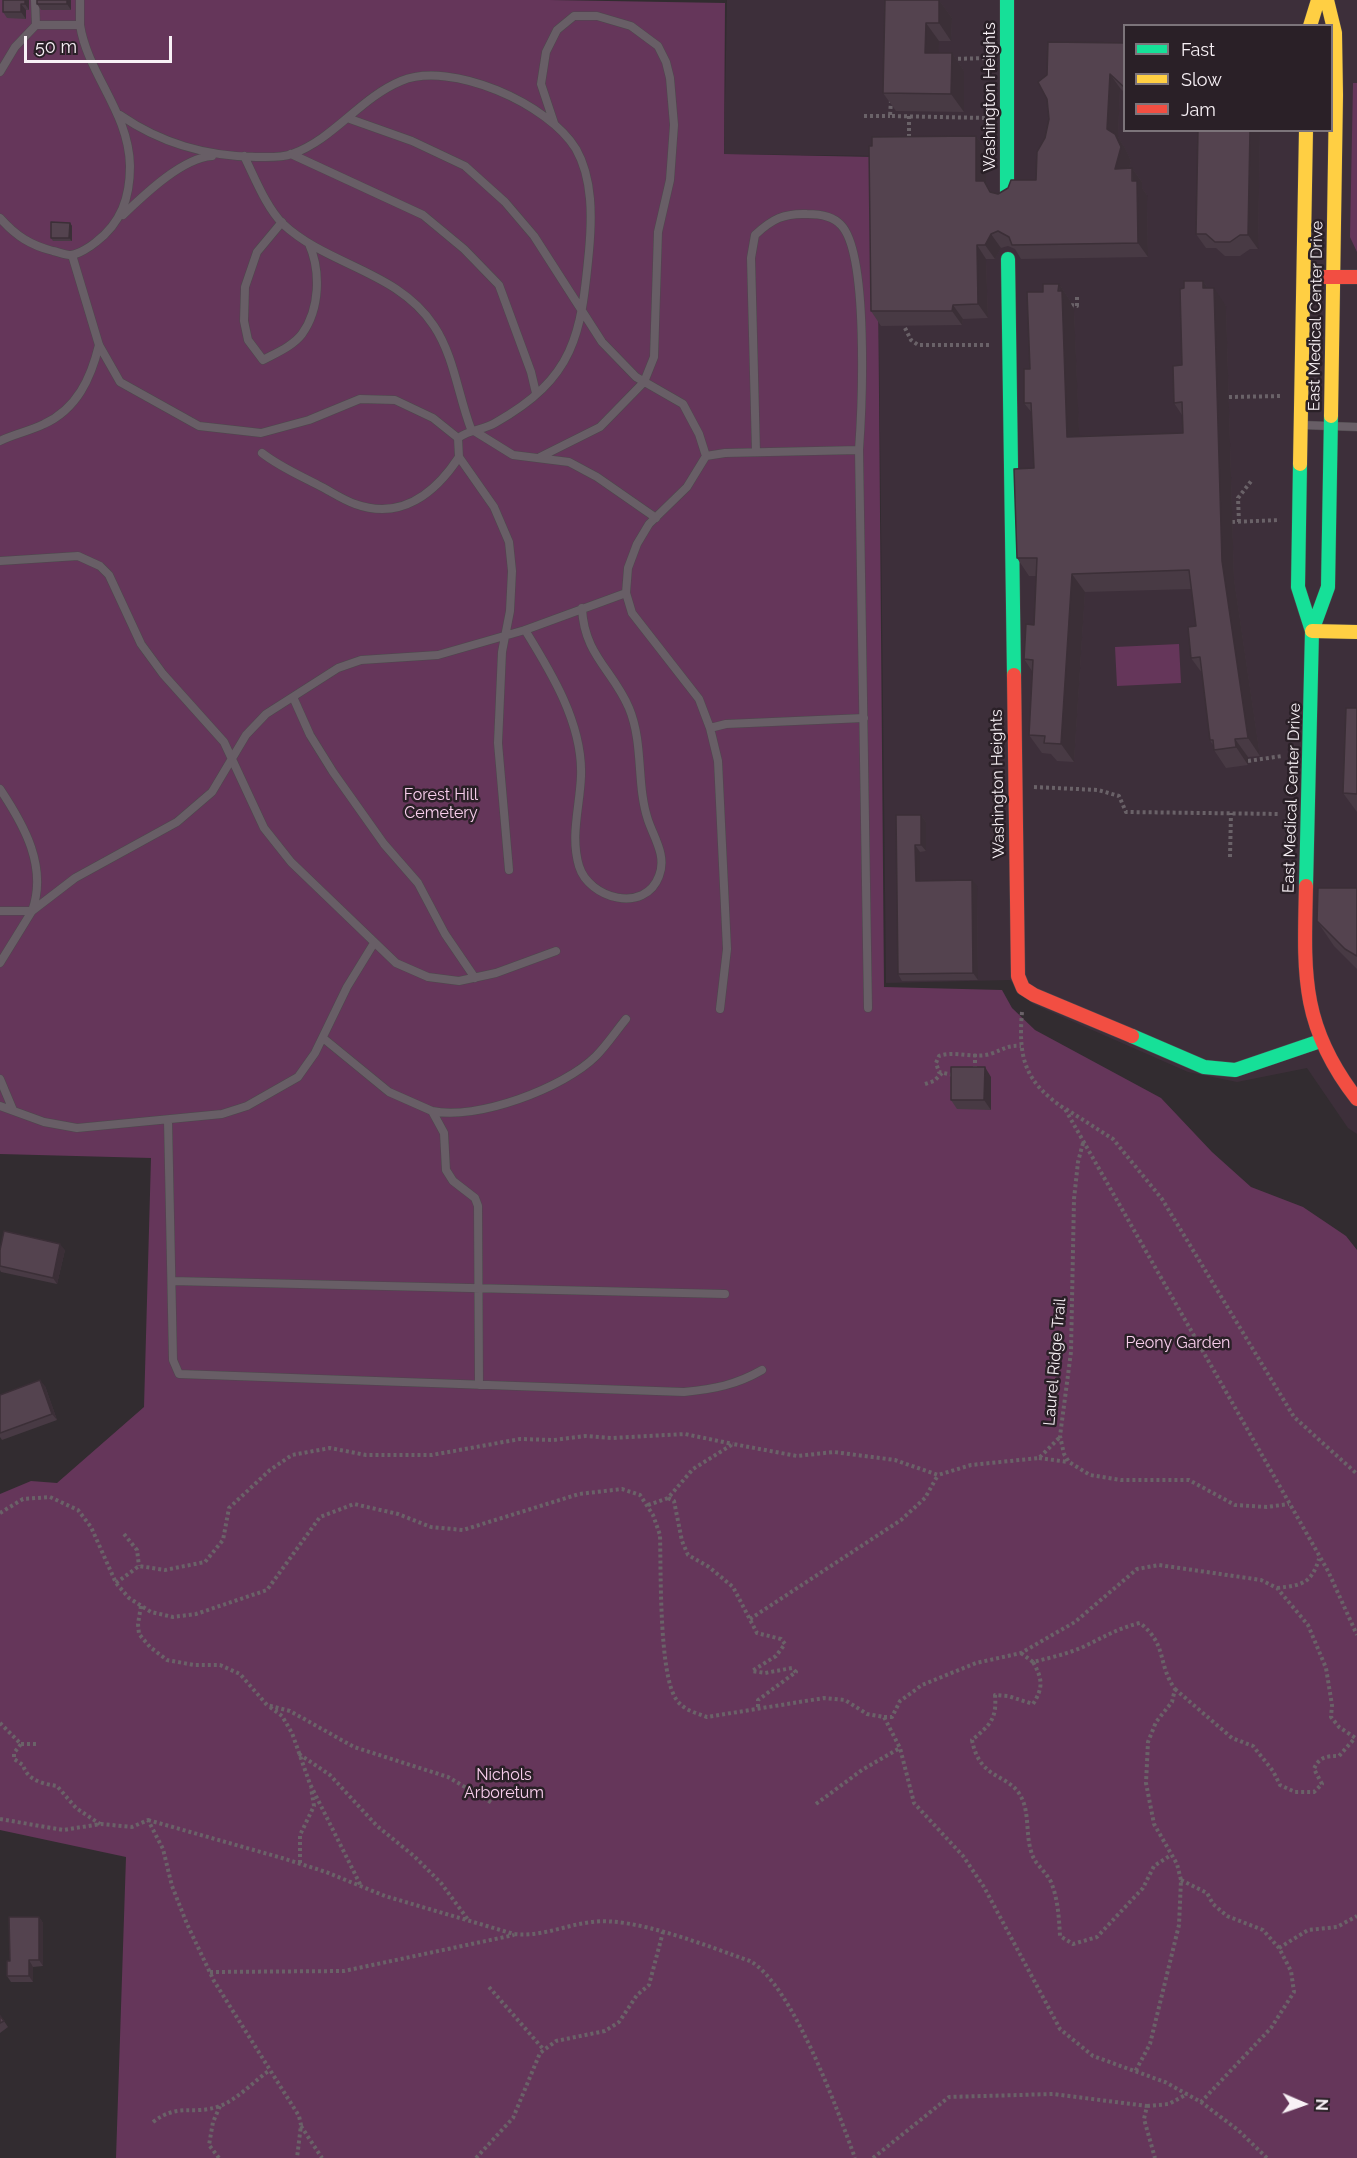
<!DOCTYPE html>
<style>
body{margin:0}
#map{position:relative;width:1357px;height:2158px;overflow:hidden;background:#322c30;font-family:Raleway,sans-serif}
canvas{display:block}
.legend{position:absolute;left:1123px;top:24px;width:210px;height:108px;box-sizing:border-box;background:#2a2027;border:2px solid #7c747a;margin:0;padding:8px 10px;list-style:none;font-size:18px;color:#f8f1f6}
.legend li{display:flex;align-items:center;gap:12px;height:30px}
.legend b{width:30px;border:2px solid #7c747a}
.north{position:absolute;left:1273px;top:2074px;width:60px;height:60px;-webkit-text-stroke:4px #2a2027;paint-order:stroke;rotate:92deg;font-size:16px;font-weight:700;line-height:24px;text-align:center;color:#f8f1f6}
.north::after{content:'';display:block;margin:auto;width:21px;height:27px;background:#f8f1f6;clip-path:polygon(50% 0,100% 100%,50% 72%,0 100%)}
.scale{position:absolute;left:24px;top:36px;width:148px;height:27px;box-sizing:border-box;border:3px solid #f8f1f6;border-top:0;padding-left:8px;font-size:18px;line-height:21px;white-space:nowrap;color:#f8f1f6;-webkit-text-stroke:4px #2a2027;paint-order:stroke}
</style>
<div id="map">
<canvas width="1357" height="2158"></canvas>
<ul class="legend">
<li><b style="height:8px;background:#16e098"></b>Fast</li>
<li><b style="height:8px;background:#ffcf43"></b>Slow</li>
<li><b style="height:8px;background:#f24e42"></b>Jam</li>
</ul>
<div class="north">N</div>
<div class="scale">50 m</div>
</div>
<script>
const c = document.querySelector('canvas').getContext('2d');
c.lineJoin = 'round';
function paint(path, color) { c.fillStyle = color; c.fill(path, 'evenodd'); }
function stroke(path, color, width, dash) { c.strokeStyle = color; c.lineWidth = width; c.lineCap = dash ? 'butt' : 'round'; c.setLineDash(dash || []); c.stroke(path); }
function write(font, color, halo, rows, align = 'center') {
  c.font = font + ' Raleway,sans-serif'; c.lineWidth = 5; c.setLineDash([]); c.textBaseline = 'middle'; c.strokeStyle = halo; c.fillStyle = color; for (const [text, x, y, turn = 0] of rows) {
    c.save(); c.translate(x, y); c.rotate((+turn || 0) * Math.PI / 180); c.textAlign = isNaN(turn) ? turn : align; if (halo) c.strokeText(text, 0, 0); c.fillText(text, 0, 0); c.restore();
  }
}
const built = new Path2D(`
 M727 0H1357V1134L1348 1128 1307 1068 1237 1082 1188 1072 1033 1004 1010 980 886 983 877 156 724 154ZM1124 26H1332V130H1124Z`);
const green = new Path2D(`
 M0 0H550L725 3 724 154 877 157 884 987 1002 990 1012 1008 1035 1030 1161 1098 1212 1152 1251 1187 1303 1207 1346 1236 1357 1250V2158H116L126 1857 0 1830V1494L31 1481 57 1483 144 1407 151 1158 0 1154Z
 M1353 83H1357V252L1350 237Z
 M1179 644 1181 683 1117 686 1115 647Z`);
const path = new Path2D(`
 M952 59 989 58
 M891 100 890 116 987 118
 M864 116H890
 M909 116V139
 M1071 305 1077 306V294
 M905 328 911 340 918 345H990
 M1229 397 1282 396
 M1232 522 1280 520
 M1239 522 1238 498 1252 480
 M1248 761 1282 756
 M1034 787 1098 790 1119 796 1126 812 1280 814
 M1230 857 1231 813
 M1022 1012C1018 1059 1025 1082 1065 1109L1328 1571 1357 1635
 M975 1054V1071
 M953 1075 939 1072 936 1063 939 1056C957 1050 976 1060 993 1053 1004 1049 1008 1045 1021 1046
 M925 1084 934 1081 942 1073
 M1066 1109 1113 1139 1162 1199 1294 1417 1357 1474
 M1083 1143 1078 1162 1074 1199 1071 1352 1060 1436 1064 1454 1069 1462 1090 1475 1121 1480H1189L1235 1505 1267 1507 1289 1504
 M1039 1458 1068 1462
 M668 1498 674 1501 682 1541 688 1555 709 1567 733 1587 757 1633 781 1639 785 1644 776 1656 752 1671 765 1673 792 1668 796 1672 758 1700V1708
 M648 1505 668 1498 693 1469 733 1444 797 1456 834 1452 895 1460 938 1475 971 1465 1039 1458 1060 1437
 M0 1513 23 1499 50 1497 78 1510 91 1527 116 1583 129 1598 151 1612 173 1617 196 1614 267 1590 320 1517 354 1504 398 1514 431 1527 463 1530 579 1494 622 1489 640 1495 653 1515 660 1535C661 1570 659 1674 676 1699 683 1710 696 1713 707 1717L824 1698 845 1700 867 1714 884 1717 900 1748 914 1803 963 1856 984 1887 1060 2029 1093 2056 1165 2082 1201 2102 1238 2130 1267 2158
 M124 1534 137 1550 139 1566
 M116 1583 139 1566 165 1570 205 1562 223 1540 229 1508 270 1470 292 1455 330 1448 366 1455H432L520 1439 554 1440 585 1436 612 1438 685 1434 733 1444
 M1277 1588C1302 1585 1311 1584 1319 1559
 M141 1606 138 1624 139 1634 150 1647 167 1660 194 1665H220L240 1674 267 1705 290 1711 354 1747 448 1777 492 1803
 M750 1619 901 1520 925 1498 938 1475
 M1021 1653 1033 1662C1049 1658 1067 1654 1083 1647 1102 1638 1118 1628 1140 1623 1168 1645 1157 1664 1175 1689L1172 1702 1156 1722 1148 1742 1146 1783 1154 1824 1177 1864 1181 1880 1179 1925 1150 2044 1135 2072
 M1033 1662C1042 1678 1044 1687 1033 1704L1008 1696 995 1695C997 1719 990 1725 972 1740 980 1783 1012 1772 1023 1801 1029 1816 1026 1835 1031 1851 1034 1864 1045 1870 1051 1882 1058 1899 1059 1918 1060 1936L1073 1944 1097 1937 1143 1888 1154 1866 1171 1855
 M1175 1689 1232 1738 1253 1746 1273 1771 1280 1785 1295 1792H1314L1322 1784 1314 1769C1319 1757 1326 1756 1339 1756L1355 1738
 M270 1707 282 1716 292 1733 310 1784 361 1886
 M884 1717H892L900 1701 922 1685 976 1663 1021 1653 1075 1622 1137 1569 1159 1565 1261 1580 1277 1588 1308 1625 1326 1668 1332 1705 1331 1717 1339 1727 1357 1739
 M0 1723 21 1744 14 1753V1759L23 1765C27 1780 43 1784 57 1786L76 1808 100 1824
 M21 1744H37
 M299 1754 330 1775 377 1826 414 1856 441 1883 469 1921
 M816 1804 862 1770 900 1748
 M0 1819 63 1830 101 1824 132 1827 148 1820 163 1849 172 1886 187 1924 214 1981 299 2116 301 2125 297 2158
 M148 1820 282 1858 326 1872 385 1896 514 1934C542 1937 565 1925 592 1922 633 1916 710 1947 750 1961 792 1984 838 2111 855 2158
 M300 1863V1835L314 1806 311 1788
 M1181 1880 1207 1893 1213 1904 1227 1916 1263 1930 1279 1948 1291 1971 1294 1992 1271 2028 1201 2102
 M1279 1948 1308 1930 1337 1927 1357 1916
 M210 1972 344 1971 514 1935
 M489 1987 544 2050
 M1147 2106 1169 2104 1187 2094
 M153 2122C179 2102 193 2116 220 2106 238 2099 254 2081 270 2070
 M301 2126 322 2158
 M219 2158 209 2145 213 2122 220 2106
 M476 2158 513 2118 540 2053 556 2041 605 2031 619 2022 637 1995 649 1985 663 1932
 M873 2158 949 2097 1053 2094 1147 2106 1144 2119 1155 2158`);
const lane = new Path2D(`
 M35 0 36 25
 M80 25V0
 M0 72 15 47 36 25H80C88 75 129 112 130 166 130 198 121 223 96 242 90 247 79 254 71 255 66 255 58 252 53 251 30 245 16 236 0 218
 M120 115C162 144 206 156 256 157 267 157 281 158 292 154 334 139 360 98 401 81 451 60 549 104 576 149 593 179 592 218 589 251 581 335 575 378 495 423 483 430 471 429 458 438L459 457 494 507 509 542 512 571 510 611 502 652 498 743 509 870
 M350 119 412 141 465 166 505 202 534 236 602 342 636 377 683 404 699 434 706 456
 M291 154 423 215 464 249 499 285 531 372 536 393
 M244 156C255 178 266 207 283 224 328 266 398 271 434 326 454 356 458 395 471 429L513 455 569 462 597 477 656 518
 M123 215C144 195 182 158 212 156
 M282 222 257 252 245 287 244 321 248 340 263 360C276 353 293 346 302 334 320 309 321 271 309 244
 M72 255 99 345 120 382 199 426 261 433 309 420 360 399 395 400 433 418 458 438
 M1302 425 1357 427
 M0 441C14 434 30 431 44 424 77 409 91 378 99 345
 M756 452 751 258 755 235C772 219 784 213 807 214 818 214 833 216 841 225 869 254 862 408 859 450L868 1008
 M262 453C280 467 299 475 318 485 330 491 343 500 355 504 402 521 436 492 459 457
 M540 457 600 427 644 382 654 357 658 232 670 180 674 125 670 78 666 62 658 46 631 26 597 16H574L557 30 546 52 541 84 554 123
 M0 561 78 556 100 566 109 575 141 644 163 674 224 742 264 828 291 862 396 963 428 977 459 981 496 973 556 951
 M525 630C551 672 583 724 581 776 580 806 570 836 579 866 589 899 645 914 659 876 667 856 654 838 648 820 636 784 644 744 629 708 613 670 584 655 582 608
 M293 697 310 735 333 772 384 844 418 883 445 934 475 978
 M710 728 726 724 864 718
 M0 789C24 825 48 867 32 911H0
 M0 963 32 911 75 878 177 822 212 792 246 735 266 714 338 668 361 660 438 655 525 630 626 593
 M720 1009 727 949 718 761 710 728 699 699 632 613 626 593 628 568 637 544 649 524 687 487 706 456 725 453 859 450
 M323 1038 389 1092 432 1111 444 1133 446 1170 453 1181 475 1198 478 1206 479 1385
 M0 1079 13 1110
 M0 1106 44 1122 77 1128 222 1114 247 1106 298 1077 315 1053 347 987 374 943
 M432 1111C476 1121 564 1088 596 1056 607 1045 616 1031 626 1019
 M168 1120 173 1360 179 1374 684 1392C714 1389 736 1385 762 1370
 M172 1281 725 1294`);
const fast = new Path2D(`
 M1007 0V195
 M1008 259 1014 675
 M1300 464 1298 587 1312 631
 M1306 886 1312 631 1328 587 1331 416
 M1132 1036 1204 1067 1235 1070 1320 1041`);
const slow = new Path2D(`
 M1327 0 1335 33 1336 95 1331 416
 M1310 26 1318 0
 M1300 464 1306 130
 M1312 631 1357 632`);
const jam = new Path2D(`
 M1320 277H1357
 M1014 675 1018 976 1023 988 1034 995 1132 1036
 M1306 886C1304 973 1300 1026 1357 1099`);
const wall = new Path2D(`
 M29 0V10H26V19L7 18 3 12Z
 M71 0V10H41L37 4Z
 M939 0 952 18 951 41H939L938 53H952L964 71V112L896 111 883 93Z
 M1125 43V93L1120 88 1118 137 1125 148 1131 161 1129 168H1132L1142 182V188L1147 195 1148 257 1021 259 1015 249 1008 246 1001 248 995 259H986L988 318 963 319 962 325 881 326 871 311 976 136 986 150V184L992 193 998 194 1036 180Z
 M1198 130H1260L1258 249H1250L1240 256H1225L1216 248H1206L1196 234Z
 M70 223 72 226V241H53L51 238Z
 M1203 281 1208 288 1226 306 1234 579 1260 756 1248 757V765L1226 768 1214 750 1213 745 1210 740 1202 673 1191 658 1196 626 1191 589 1085 592 1074 762 1057 761 1051 754 1042 753 1029 735 1032 671 1024 659 1034 625 1036 576H1029L1017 558 1034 468 1032 413 1024 403 1043 292 1059 284 1071 302V304L1074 309 1079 436 1183 433 1182 415 1174 403 1182 365 1184 288Z
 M1357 708V812L1343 793Z
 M896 815H921L926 822V851L920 852V880L977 886 978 980 902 981 898 974Z
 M1357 888V969L1334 946 1317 921Z
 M991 1077V1110L957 1109 951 1100Z
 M65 1250 57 1284 1 1272 0 1270V1266Z
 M45 1386 57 1420 2 1440 0 1437V1395Z
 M39 1917 43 1923V1966L33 1967V1982H11L7 1976 10 1961Z
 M0 2015 8 2027 0 2033Z`);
const shadedWall = new Path2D(`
 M25 0H29V10L25 4Z
 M67 0H71V10L67 4Z
 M939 0 952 18 951 41 939 23Z
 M21 4 26 10V19L21 12Z
 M926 23 939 41 938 71 925 53Z
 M952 53 964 71V112L951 94Z
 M1110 74 1120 88 1118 137 1125 148 1131 161 1125 183 1115 169 1107 129Z
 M1250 130H1260L1258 249 1248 235Z
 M976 136 986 150V184L993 195 976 181Z
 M1132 168 1142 182V188L1147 195 1148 257 1138 243Z
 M70 223 72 226V241L69 238Z
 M991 234 1001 248 995 259 985 245Z
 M977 245 986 259 988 318 978 304Z
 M1203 281 1214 297V288L1226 306 1234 579 1260 756 1248 738 1222 561Z
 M1059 284 1071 302V304L1074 309 1080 455 1067 437Z
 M953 305 963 319 962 325 952 311Z
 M1072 574 1085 592 1074 762 1061 744Z
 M1235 739 1248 757V765L1236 747Z
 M921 815 926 822V851L921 845Z
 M915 845 920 852V887L916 881Z
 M972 880 977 886 978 980 973 973Z
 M985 1067 991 1077V1110L984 1100Z
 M60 1244 65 1250 57 1284 53 1278Z
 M40 1380 45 1386 57 1420 52 1414Z
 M39 1917 43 1923V1966L39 1960Z
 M29 1960 33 1967V1982L29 1976Z`);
const building = new Path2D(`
 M3 0H25V4H21V12H3Z
 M37 0H67V4H37Z
 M885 0H939V23H926L925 53H952L951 94 883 93Z
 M1048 42 1125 43V88L1110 74 1107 129 1115 134 1121 147 1115 169 1132 168V181H1137L1138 243 1012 245 1009 237 998 231 991 234 985 245H977L978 304 953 305 952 311H871L869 146H872V137L976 136V181H984L990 192 998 194 1008 188 1011 180H1036L1037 152 1045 138 1049 119 1047 99 1038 82 1047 75Z
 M1198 130H1250L1248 235H1240L1230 242H1215L1206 234H1196Z
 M51 222 70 223 69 238H51Z
 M1184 281H1203V288H1214L1222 561 1248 738 1235 739 1236 747 1214 750 1213 740H1210L1200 657 1191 658 1188 627 1196 626 1189 570 1072 574 1061 744 1044 743 1045 736 1029 735 1033 660 1024 659 1026 624 1034 625 1037 558H1017L1014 469 1034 468 1031 403H1024V369H1030L1027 292H1043V284H1059L1058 291H1062L1067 437 1183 433 1182 402 1174 403 1173 366 1182 365 1180 289 1184 288Z
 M1346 708H1357V794L1343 793Z
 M896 815H921V845H915L916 881 972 880 973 973 898 974Z
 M1318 888H1357V956L1345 949 1317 921Z
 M951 1067H985L984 1100H951Z
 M4 1231 60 1244 53 1278 0 1266V1250Z
 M40 1380 52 1414 0 1433V1395Z
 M9 1917H39V1960H29V1976H7V1961H10Z
 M0 2016 4 2021 0 2023Z`);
const streetNames = [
 ["Washington Heights",990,97,-90],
 ["East Medical Center Drive",1316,316,-89],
 ["Washington Heights",998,784,-91],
 ["East Medical Center Drive",1292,798,-88],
 ["Laurel Ridge Trail",1055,1362,-85]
];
const parkNames = [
 ["Forest Hill",441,795],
 ["Cemetery",441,813],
 ["Peony Garden",1178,1343],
 ["Nichols",504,1775],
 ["Arboretum",504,1793]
];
paint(built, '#3d2f3a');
paint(green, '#65365a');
stroke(lane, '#4d484c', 9);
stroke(fast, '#4d484c', 15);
stroke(slow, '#4d484c', 15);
stroke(jam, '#4d484c', 15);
stroke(path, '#6a6268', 4, [3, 3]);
stroke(lane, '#685e66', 8);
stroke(fast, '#16e098', 14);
stroke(slow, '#ffcf43', 14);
stroke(jam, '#f24e42', 14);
paint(wall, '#483a44');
paint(shadedWall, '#3b2f37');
paint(building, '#54434f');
stroke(building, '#3b2f37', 1.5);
write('16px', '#f8f1f6', '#2a2027', streetNames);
write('16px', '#f8ceec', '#2a2027', parkNames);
</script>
